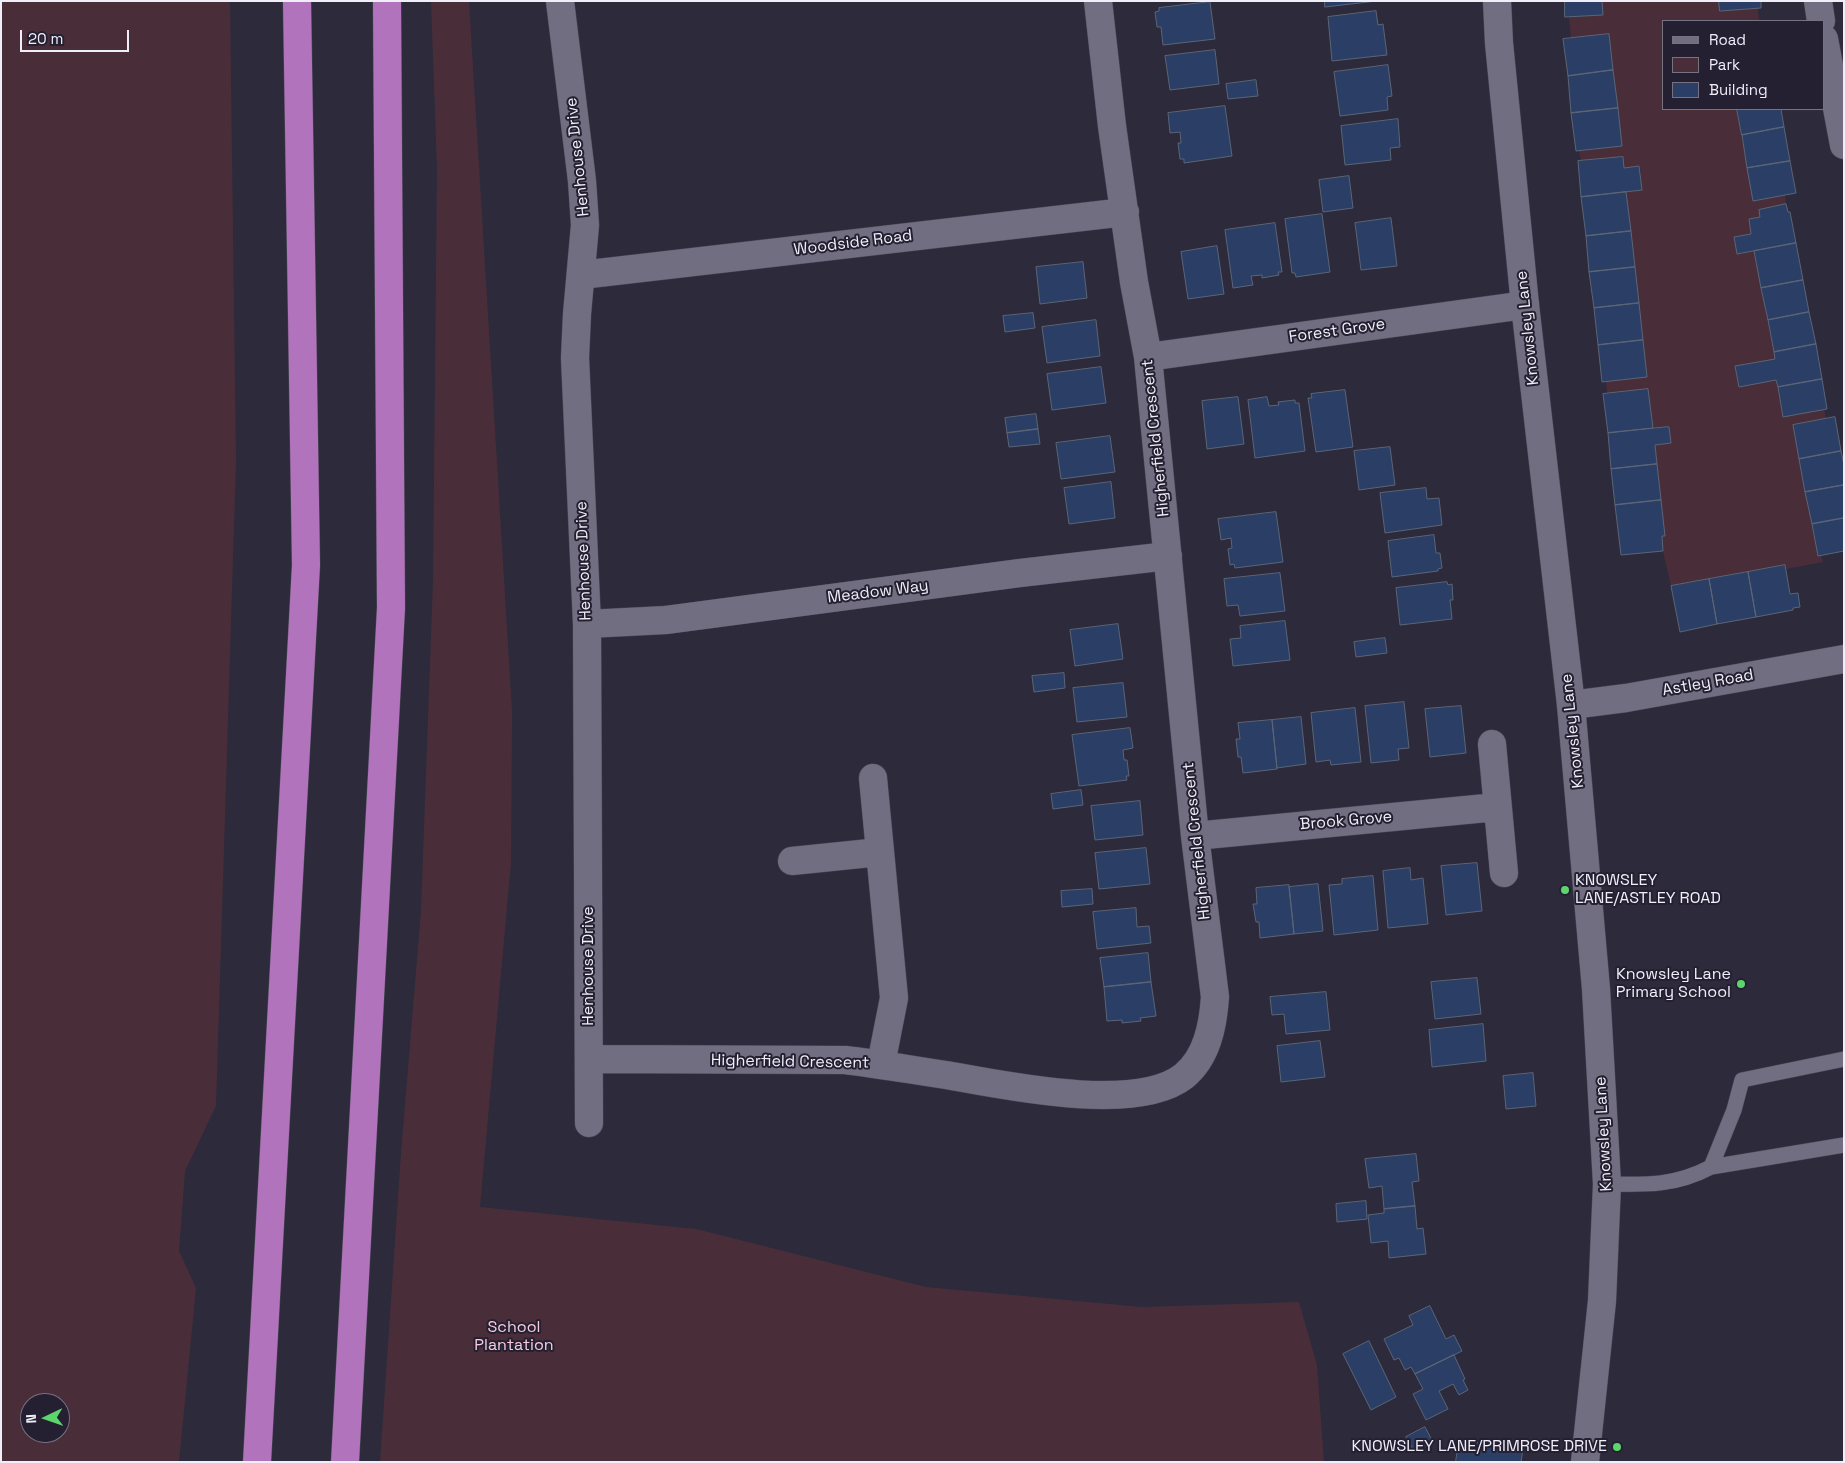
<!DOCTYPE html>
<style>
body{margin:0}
#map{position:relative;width:1845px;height:1463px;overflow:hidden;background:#2d2a3b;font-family:"Space Grotesk",sans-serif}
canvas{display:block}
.frame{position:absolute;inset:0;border:2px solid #f0eef9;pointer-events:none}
.legend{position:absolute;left:1662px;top:20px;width:162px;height:90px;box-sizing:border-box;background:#242031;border:1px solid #767281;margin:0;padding:6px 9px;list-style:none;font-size:15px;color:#f0eef9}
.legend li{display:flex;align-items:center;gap:10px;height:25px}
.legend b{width:25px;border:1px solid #767281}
.north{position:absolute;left:20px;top:1393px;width:50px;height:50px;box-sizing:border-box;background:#242031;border:1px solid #767281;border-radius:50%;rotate:267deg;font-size:14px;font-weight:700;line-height:20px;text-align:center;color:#f0eef9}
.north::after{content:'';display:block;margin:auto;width:18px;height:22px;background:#5dd56d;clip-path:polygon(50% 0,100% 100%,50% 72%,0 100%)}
.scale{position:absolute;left:20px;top:30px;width:109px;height:22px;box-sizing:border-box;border:2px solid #f0eef9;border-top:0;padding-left:6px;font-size:15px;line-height:18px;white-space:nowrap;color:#f0eef9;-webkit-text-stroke:4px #242031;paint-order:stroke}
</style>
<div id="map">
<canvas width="1845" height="1463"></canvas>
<div class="frame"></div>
<ul class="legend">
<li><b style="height:6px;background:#716e81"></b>Road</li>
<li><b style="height:14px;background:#492e3a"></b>Park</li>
<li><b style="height:14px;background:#2b3e65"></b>Building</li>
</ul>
<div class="north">N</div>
<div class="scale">20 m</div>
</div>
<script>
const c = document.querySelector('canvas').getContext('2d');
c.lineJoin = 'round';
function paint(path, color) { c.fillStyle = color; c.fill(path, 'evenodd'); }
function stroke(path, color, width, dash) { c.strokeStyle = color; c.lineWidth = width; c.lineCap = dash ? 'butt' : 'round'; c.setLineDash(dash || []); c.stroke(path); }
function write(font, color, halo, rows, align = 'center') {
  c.font = font + ' "Space Grotesk",sans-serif'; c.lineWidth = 4; c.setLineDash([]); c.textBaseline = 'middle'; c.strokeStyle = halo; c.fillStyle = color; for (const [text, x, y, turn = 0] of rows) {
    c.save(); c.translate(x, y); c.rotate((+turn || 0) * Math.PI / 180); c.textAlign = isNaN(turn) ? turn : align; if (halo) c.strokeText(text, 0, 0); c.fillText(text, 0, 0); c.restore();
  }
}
const green = new Path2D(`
 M1 1H230L236 461 216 1106 185 1171 179 1251 196 1288 179 1462H1ZM30 1403H60V1433H30Z
 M431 1H469L512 711 511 862 480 1207 696 1229 926 1287 1142 1307 1299 1302 1317 1365 1324 1462H380L401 1153 421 911 433 580 437 168Z
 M1602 1H1719L1720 11 1758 8 1759 21H1664V109H1737L1747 168 1785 195 1786 204 1759 210 1760 217 1749 219 1751 234 1734 237 1737 254 1754 251 1775 359 1735 367 1739 387 1776 380 1783 417 1824 409 1826 419 1793 425 1818 556 1821 555 1823 562 1786 569 1784 565 1671 586 1663 551 1655 445 1671 443 1669 427 1673 426 1653 428 1648 389 1607 393 1606 381 1647 377 1626 192 1642 190 1640 166 1624 168 1623 157 1581 161 1579 151 1621 146 1609 34 1571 38 1569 17 1602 15Z`);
const building = new Path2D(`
 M1325 1H1377L1325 7Z
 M1565 1H1602L1603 15 1565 17Z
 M1719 1H1761V8L1720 11Z
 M1210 2 1215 39 1163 45 1161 27H1157L1155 12 1159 11V8Z
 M1376 11 1378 25 1383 24 1387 55 1332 61 1328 17Z
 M1609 34 1613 70 1568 76 1563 39Z
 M1215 50 1219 84 1170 90 1165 56Z
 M1388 65 1392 96 1387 97 1388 110 1340 116 1334 72Z
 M1613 70 1618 108 1571 113 1568 76Z
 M1256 80 1258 96 1228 99 1226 84Z
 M1225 106 1232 156 1184 163V159H1180L1178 143H1181L1180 132 1170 133 1168 113Z
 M1618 108 1622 146 1576 151 1571 113Z
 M1737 109H1781L1784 127 1742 135Z
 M1398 119 1400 147 1390 148 1391 160 1345 165 1341 126Z
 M1784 127 1790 161 1747 168 1742 135Z
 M1623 157 1624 168 1639 166 1642 190 1581 197 1578 161Z
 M1790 161 1796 193 1753 201 1747 168Z
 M1349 176 1353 208 1323 212 1319 180Z
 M1626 192 1631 231 1586 236 1581 197Z
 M1786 204 1788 212H1790L1796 243 1737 254 1734 237 1751 234 1749 219 1760 217 1759 210Z
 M1322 214 1330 272 1296 277 1295 273H1292L1285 219Z
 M1391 218 1397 266 1361 270 1355 223Z
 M1275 223 1282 272H1278L1279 275 1262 278V275L1251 276 1253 285 1233 288 1225 230Z
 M1631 231 1635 267 1589 272 1586 236Z
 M1796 243 1803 280 1761 288 1754 251Z
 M1217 246 1224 294 1188 299 1181 252Z
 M1083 262 1087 298 1040 304 1036 267Z
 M1635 267 1639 303 1594 308 1589 272Z
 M1803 280 1809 312 1768 320 1761 288Z
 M1639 303 1643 340 1598 345 1594 308Z
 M1809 312 1816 344 1774 352 1768 320Z
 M1033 313 1035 328 1005 332 1003 316Z
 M1096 320 1100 356 1047 363 1042 327Z
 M1643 340 1647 377 1602 382 1598 345Z
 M1816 344 1822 379 1778 387 1776 380 1739 387 1735 366 1775 359 1774 352Z
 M1101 367 1106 403 1052 410 1047 374Z
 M1822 379 1827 409 1783 417 1778 387Z
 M1648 389 1653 428 1608 433 1603 394Z
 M1345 390 1353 447 1316 452 1308 398H1312L1311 394Z
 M1238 397 1244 444 1207 449 1202 401Z
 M1267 397 1269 406 1279 405 1278 402 1295 400V403H1299L1305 451 1255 458 1248 400Z
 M1036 414 1038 429 1007 433 1005 418Z
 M1835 417 1841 451 1799 459 1793 425Z
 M1669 427 1671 443 1655 445 1657 464 1611 469 1608 433Z
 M1038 429 1040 444 1009 447 1007 433Z
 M1110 436 1115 472 1061 479 1056 443Z
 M1390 447 1395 485 1359 490 1354 451Z
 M1841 451 1844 465V485L1805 492 1799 459Z
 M1657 464 1661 500 1615 505 1611 469Z
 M1111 482 1115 518 1069 524 1064 488Z
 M1844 485V518L1812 524 1805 492Z
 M1426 488 1427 499 1439 498 1442 525 1385 533 1380 493Z
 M1661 500 1665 536H1662L1663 551 1621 555 1615 505Z
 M1276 512 1283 562 1235 568 1234 564 1230 565 1228 549 1232 548 1231 538 1221 540 1218 519Z
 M1844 518V551L1818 556 1812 524Z
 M1434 535 1436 553H1440L1442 568 1438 569V571L1392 577 1388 541Z
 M1785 565 1790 594 1798 593 1800 607 1793 608V610L1756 617 1748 572Z
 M1748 572 1756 617 1717 624 1709 579Z
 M1280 573 1285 611 1240 616 1238 605 1227 606 1224 579Z
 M1709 579 1717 624 1680 632 1671 586Z
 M1447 582 1448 585 1452 584 1453 600H1450L1452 619 1400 625 1396 588Z
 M1285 621 1290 660 1233 666 1230 639 1241 638 1240 626Z
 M1118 624 1123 659 1075 666 1070 630Z
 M1385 638 1387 653 1356 657 1354 642Z
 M1064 673 1065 688 1034 692 1032 676Z
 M1123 683 1127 717 1077 722 1073 688Z
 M1404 702 1409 748 1398 749 1399 760 1371 763 1365 706Z
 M1461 706 1466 753 1430 757 1425 709Z
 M1355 708 1361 762 1331 765 1330 760 1316 762 1311 713Z
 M1301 717 1306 764 1277 768 1272 720Z
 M1272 720 1277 769 1243 773 1241 757H1238L1236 739H1240L1238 723Z
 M1130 728 1133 748 1123 750 1124 760H1127L1129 776H1126L1127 780 1079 786 1072 735Z
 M1081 790 1083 805 1053 809 1051 794Z
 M1140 801 1143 835 1095 840 1091 806Z
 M1146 848 1150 884 1099 889 1095 853Z
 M1477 863 1482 911 1446 915 1441 866Z
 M1410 868 1411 880 1423 878 1428 924 1388 928 1383 871Z
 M1373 876 1378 930 1334 935 1329 885 1342 884V879Z
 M1318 884 1323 931 1294 934 1289 887Z
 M1289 885 1294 934 1260 938 1259 922H1256L1253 904H1257L1256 888Z
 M1092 889 1093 904 1062 907 1061 891Z
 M1136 908 1137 927 1149 926 1151 943 1097 949 1093 912Z
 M1148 953 1151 982 1104 987 1100 958Z
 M1477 978 1481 1014 1435 1019 1431 982Z
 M1151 982 1156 1016 1140 1018 1141 1021 1122 1023V1020L1107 1021 1104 987Z
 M1326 992 1330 1030 1286 1034 1284 1014 1272 1015 1270 997Z
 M1483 1024 1486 1061 1432 1067 1429 1030Z
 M1320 1041 1325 1077 1281 1082 1277 1046Z
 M1533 1073 1536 1106 1506 1109 1503 1076Z
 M1416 1154 1419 1181 1412 1182 1415 1206 1384 1209 1382 1186 1369 1188 1365 1159Z
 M1366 1201 1367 1219 1337 1222 1336 1204Z
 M1415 1206 1417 1229 1423 1228 1426 1254 1389 1258 1388 1241 1371 1243 1368 1215 1384 1213V1209Z
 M1430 1306 1446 1339 1454 1335 1462 1351 1415 1374 1411 1367 1405 1370 1399 1358 1394 1360 1384 1339 1413 1325 1409 1316Z
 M1369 1341 1396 1397 1371 1410 1343 1354Z
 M1454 1355 1465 1379 1463 1380 1468 1390 1459 1395 1453 1384 1439 1391 1448 1409 1426 1420 1413 1394 1423 1389 1415 1374Z
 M1425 1427 1433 1442 1414 1451 1406 1437Z
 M1459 1440 1523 1449 1521 1462H1456Z`);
const lane = new Path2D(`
 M1711 1167 1734 1110 1742 1080 1844 1059
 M1607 1184C1646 1185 1675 1186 1711 1167L1844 1145`);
const street = new Path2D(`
 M560 1 582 181 585 225 577 314 575 358 587 624 589 1123
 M1818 1 1821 21
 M1824 39 1844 145
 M581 275 1125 212
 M1148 357 1525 305
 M587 624 666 620 1020 573 1168 556
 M1571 705 1626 698 1844 659
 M1492 744 1504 873
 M873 778 894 998 881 1064
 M1195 836 1497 807
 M792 861 880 852
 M590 1059 845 1060C879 1064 912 1070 946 1075 1003 1085 1136 1114 1184 1076 1207 1057 1213 1026 1215 997L1195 836 1148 357 1134 282 1112 126 1098 1`);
const secondary = new Path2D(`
 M1497 1 1499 43 1525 305 1571 705 1596 989 1607 1184 1602 1301 1585 1462`);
const highway = new Path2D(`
 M257 1462 306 565 297 1
 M345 1462 391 608 387 1`);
const markers = [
 [1565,890,5,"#5dd56d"],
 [1741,984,5,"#5dd56d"],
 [1617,1447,5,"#5dd56d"]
];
const streetNames = [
 ["Henhouse Drive",578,157,-96],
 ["Woodside Road",853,243,-7],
 ["Knowsley Lane",1528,328,-96],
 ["Forest Grove",1337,331,-8],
 ["Higherfield Crescent",1156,438,-96],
 ["Henhouse Drive",584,561,-92],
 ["Meadow Way",878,592,-7],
 ["Astley Road",1708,683,-10],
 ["Knowsley Lane",1573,731,-96],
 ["Brook Grove",1346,821,-5],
 ["Higherfield Crescent",1197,841,-96],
 ["Henhouse Drive",589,966,-90],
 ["Higherfield Crescent",790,1062,1],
 ["Knowsley Lane",1604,1134,-93]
];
const poiNames = [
 ["KNOWSLEY",1575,881,"left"],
 ["LANE/ASTLEY ROAD",1575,899,"left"],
 ["Knowsley Lane",1731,975],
 ["Primary School",1731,993],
 ["KNOWSLEY LANE/PRIMROSE DRIVE",1607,1447]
];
const parkNames = [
 ["School",514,1328],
 ["Plantation",514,1346]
];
paint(green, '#492e3a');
paint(building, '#2b3e65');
stroke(building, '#5b6577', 1);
stroke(lane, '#4a4856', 16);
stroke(street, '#4a4856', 29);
stroke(secondary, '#4a4856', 29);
stroke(highway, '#4a4856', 29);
stroke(lane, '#716e81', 15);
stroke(street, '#716e81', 28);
stroke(secondary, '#716e81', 28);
stroke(highway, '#b173bb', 28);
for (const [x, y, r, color] of markers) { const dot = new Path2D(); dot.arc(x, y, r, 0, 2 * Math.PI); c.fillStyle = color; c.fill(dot); stroke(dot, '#242031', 2); }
write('16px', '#f0eef9', '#242031', streetNames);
write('16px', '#f0eef9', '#242031', poiNames, 'right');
write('16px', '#facade', '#242031', parkNames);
</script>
